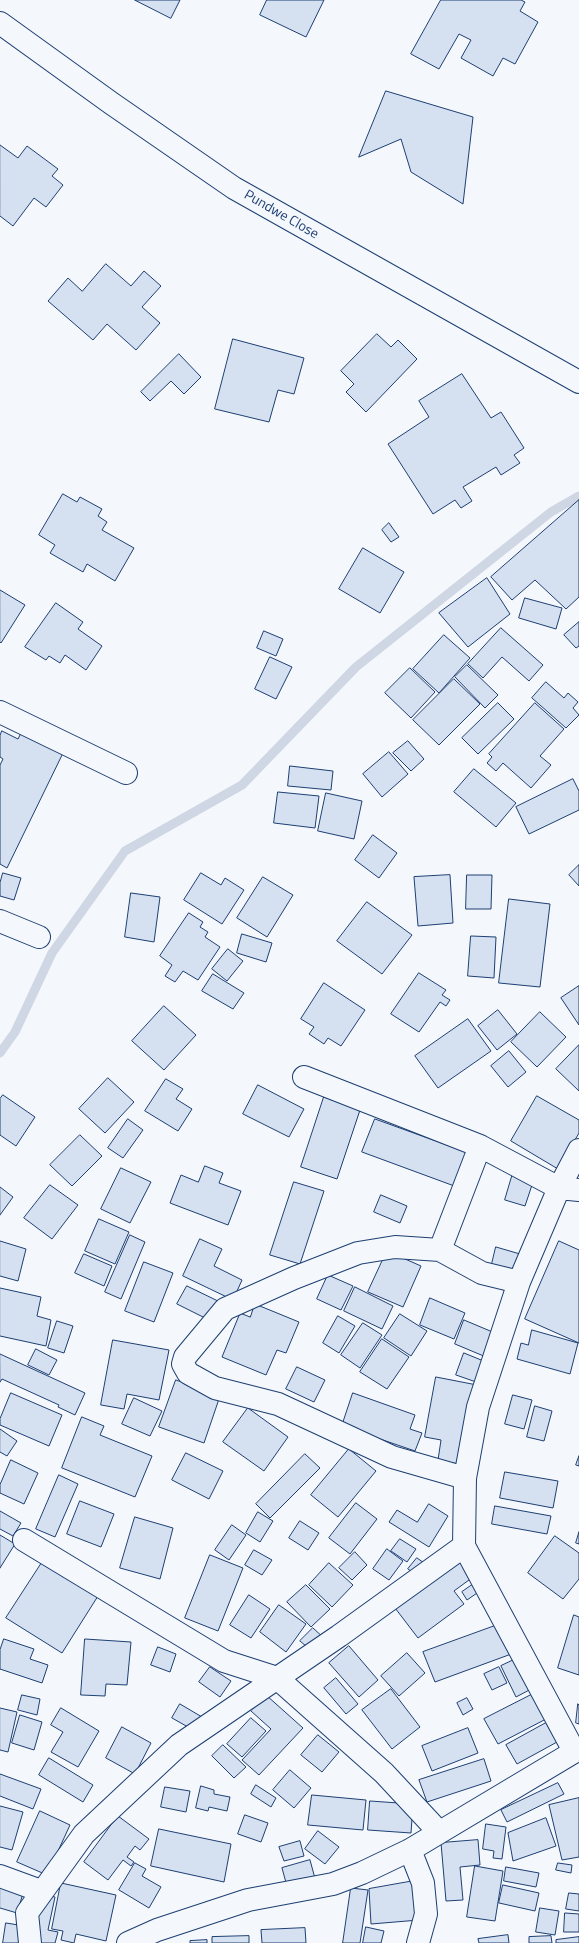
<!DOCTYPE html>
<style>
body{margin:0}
canvas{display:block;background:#f4f7fb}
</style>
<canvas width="579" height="1943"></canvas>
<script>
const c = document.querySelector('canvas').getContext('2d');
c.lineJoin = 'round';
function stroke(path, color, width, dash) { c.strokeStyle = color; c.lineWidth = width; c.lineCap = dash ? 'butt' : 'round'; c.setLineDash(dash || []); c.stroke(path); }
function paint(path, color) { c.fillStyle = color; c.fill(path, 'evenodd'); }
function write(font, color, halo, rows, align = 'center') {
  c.font = font + ' "Titillium Web",sans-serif'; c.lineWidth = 3; c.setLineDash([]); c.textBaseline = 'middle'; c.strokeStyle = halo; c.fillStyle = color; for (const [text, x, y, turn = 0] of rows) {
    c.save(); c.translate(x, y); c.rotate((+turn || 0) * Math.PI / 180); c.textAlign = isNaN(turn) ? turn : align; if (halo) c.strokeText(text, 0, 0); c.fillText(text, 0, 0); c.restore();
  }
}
const stream = new Path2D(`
 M0 1053 15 1032 52 953 125 851 242 785 356 667 551 512 579 496`);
const building = new Path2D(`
 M135 0H180L171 18Z
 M267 0H324L306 37 260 15Z
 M441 0H521L525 2 520 11 538 22 515 64 503 58 493 76 461 58 471 40 459 34 439 69 411 54Z
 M386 91 473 117 463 204 411 172 401 139 359 157Z
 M0 145 18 158 27 146 58 169 52 176 63 185 46 207 34 198 13 226 0 216Z
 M106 264 131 286 144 271 161 286 142 307 160 323 136 350 107 324 93 340 48 301 68 278 82 291Z
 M377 334 391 347 398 340 417 359 366 412 346 392 354 384 341 371Z
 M233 339 304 358 294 394 278 390 269 422 215 409Z
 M179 354 201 377 184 394 171 381 150 401 141 392Z
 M462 374 491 418 501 412 524 448 514 455 520 463 501 475 496 467 463 487 472 501 461 508 455 500 433 514 388 444 429 417 419 401Z
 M63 494 77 502 80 497 102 509 98 516 107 522 102 530 134 548 115 581 87 564 83 572 50 553 55 545 39 535Z
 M579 500V597L566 609 535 580 512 600 491 577Z
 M389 523 399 537 391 542 382 530Z
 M363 548 404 572 380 613 339 589Z
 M487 578 510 614 468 647 439 613Z
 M0 590 25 605 1 643 0 642Z
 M525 598 562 608 556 629 519 618Z
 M56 603 83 622 78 629 102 646 86 670 65 655 60 663 49 656 46 660 25 647Z
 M579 622V646L576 648 564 635Z
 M501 628 543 665 529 681 502 657 483 678 468 664Z
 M264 631 283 639 276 656 257 648Z
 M444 635 470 658 439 693 413 669Z
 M270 657 292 667 276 699 255 689Z
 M467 665 498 695 485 708 455 677Z
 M410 668 435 692 411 718 385 693Z
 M454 679 480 704 439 745 413 720Z
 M546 682 564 698 568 693 578 702 573 708 579 715 566 728 532 698Z
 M498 703 514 719 478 754 462 738Z
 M535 703 564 729 540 756 551 765 531 788 503 763 496 771 487 763 492 757 489 754Z
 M2 731 18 739 22 731 64 751 7 868 0 864V765L3 759 0 757V736Z
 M408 741 424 759 411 771 393 753Z
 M389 752 408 774 382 797 363 774Z
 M290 766 333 771 331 790 288 786Z
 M474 769 516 803 496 827 454 792Z
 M573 779 579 791V810L529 834 516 807Z
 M278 792 319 796 315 828 274 823Z
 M326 793 362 801 354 839 318 831Z
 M373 835 397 853 379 878 355 860Z
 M579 865V886L569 875Z
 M3 873 21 878 14 900 0 896V883Z
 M201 873 221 885 225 878 244 890 222 924 184 900Z
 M450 875 453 923 418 926 414 877Z
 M467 875H492L491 909H466Z
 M263 877 293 895 267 937 237 918Z
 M131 893 160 897 154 942 125 937Z
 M509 899 550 904 540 987 499 983Z
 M367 902 412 935 382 974 337 941Z
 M189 913 203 922 200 927 208 932 205 937 220 947 198 980 183 971 175 982 165 976 172 965 160 956Z
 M242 934 272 943 266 962 237 953Z
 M471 936 496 937 494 978 468 976Z
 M228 949 243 961 227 981 212 969Z
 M419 973 446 990 442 995 450 1000 446 1006 440 1002 419 1032 391 1014Z
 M213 974 244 993 233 1009 202 991Z
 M324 983 365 1010 341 1046 328 1038 324 1044 309 1034 314 1027 301 1019Z
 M579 986V1025L561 998Z
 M164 1006 196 1035 164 1070 132 1041Z
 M498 1010 517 1034 497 1050 478 1026Z
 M540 1012 566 1037 537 1067 511 1042Z
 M468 1019 491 1051 438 1088 415 1056Z
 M579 1045V1091L556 1069Z
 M509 1051 526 1072 508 1087 491 1066Z
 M108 1078 134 1102 105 1133 79 1109Z
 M166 1079 183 1089 176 1099 192 1109 178 1131 145 1111Z
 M258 1085 304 1109 289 1137 243 1114Z
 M3 1095 35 1117 16 1146 0 1135V1099Z
 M537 1096 579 1120V1133L558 1169 511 1141Z
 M324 1097 360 1110 337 1179 301 1167Z
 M128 1119 143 1130 123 1158 108 1148Z
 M375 1119 469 1153 457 1187 362 1152Z
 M80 1135 102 1156 72 1186 50 1165Z
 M205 1166 223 1173 219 1183 241 1191 228 1225 170 1203 181 1175 198 1182Z
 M121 1168 151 1182 130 1223 101 1209Z
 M513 1173 534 1179 525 1206 505 1200Z
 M294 1182 324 1191 300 1264 270 1255Z
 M50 1185 78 1205 52 1239 24 1218Z
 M0 1187 13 1197 0 1215Z
 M381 1195 407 1206 400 1223 374 1212Z
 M99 1219 129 1232 115 1264 85 1251Z
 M130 1235 145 1242 121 1299 105 1292Z
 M200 1239 222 1249 214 1266 242 1280 233 1300 183 1276Z
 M0 1241 26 1249 18 1281 0 1276Z
 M559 1241 579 1250V1343L525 1319Z
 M496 1247 520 1254 514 1274 491 1268Z
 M387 1251 421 1266 403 1307 368 1292Z
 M84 1254 112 1266 104 1286 75 1273Z
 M144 1262 173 1273 154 1322 125 1311Z
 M328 1275 353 1286 341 1310 317 1299Z
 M187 1286 220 1302 211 1321 177 1304Z
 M355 1287 393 1306 382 1329 344 1311Z
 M0 1288 41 1297 37 1316 51 1320 46 1346 0 1336Z
 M430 1298 465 1313 454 1339 420 1325Z
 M255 1304 299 1322 286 1353 277 1350 266 1375 222 1357 240 1313 250 1317Z
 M400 1314 427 1331 411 1356 384 1338Z
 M338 1316 355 1326 339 1353 323 1343Z
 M464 1320 495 1333 486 1357 455 1344Z
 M57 1321 73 1326 64 1353 48 1348Z
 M363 1323 382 1335 360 1368 341 1355Z
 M532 1330 578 1343 570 1374 517 1359 521 1343 528 1345Z
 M382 1339 409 1357 387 1389 360 1372Z
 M113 1340 169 1350 159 1400 127 1394 124 1409 101 1405Z
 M36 1349 57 1360 49 1375 28 1365Z
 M464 1353 486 1362 479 1383 456 1375Z
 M0 1354 85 1393 75 1415 58 1407 59 1405 2 1379 0 1382Z
 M297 1367 325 1380 314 1402 286 1389Z
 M436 1377 477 1385 463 1465 438 1460 441 1440 425 1437Z
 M176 1380 220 1396 204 1443 159 1427Z
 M11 1393 62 1415 49 1446 0 1425V1419Z
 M353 1393 415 1415 410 1429 422 1433 415 1451 342 1426Z
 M513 1395 532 1400 524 1429 505 1424Z
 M134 1398 162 1411 150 1436 122 1424Z
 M535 1406 552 1411 544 1441 527 1437Z
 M248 1408 288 1437 264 1471 223 1442Z
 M82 1417 104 1426 100 1435 152 1456 135 1497 62 1468Z
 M0 1429 17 1441 7 1456 0 1452Z
 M349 1449 376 1471 338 1517 311 1495Z
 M186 1453 223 1471 209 1499 172 1480Z
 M305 1454 320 1468 270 1518 256 1504Z
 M579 1456V1466L576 1465Z
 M11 1460 38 1473 24 1504 0 1493V1485Z
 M505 1472 558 1481 553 1508 500 1498Z
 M59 1475 78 1484 55 1537 36 1529Z
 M80 1501 114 1514 101 1547 67 1534Z
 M356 1503 377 1519 350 1554 329 1538Z
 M429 1504 448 1516 429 1547 389 1522 397 1510 417 1522Z
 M495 1506 551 1516 547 1534 492 1524Z
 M0 1511 21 1523 13 1536 0 1529Z
 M258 1512 273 1521 260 1542 246 1533Z
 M135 1517 173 1528 160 1579 120 1568Z
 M300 1521 319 1533 308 1550 289 1538Z
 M232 1525 246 1535 229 1560 215 1550Z
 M579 1532V1544L576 1543Z
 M0 1535 15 1544 0 1568Z
 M555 1536 579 1553V1579L563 1599 528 1573Z
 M400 1539 416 1549 407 1562 391 1551Z
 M387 1549 403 1561 389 1580 373 1569Z
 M254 1550 272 1560 262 1575 245 1565Z
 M355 1552 367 1565 352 1580 339 1568Z
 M210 1555 243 1568 218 1631 185 1618Z
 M456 1555 473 1577 454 1591 464 1604 418 1638 392 1604Z
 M417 1558 427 1565 419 1577 408 1569Z
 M43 1561 98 1596 62 1653 6 1618Z
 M329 1563 353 1585 332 1607 309 1585Z
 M475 1583 480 1591 467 1600 462 1592Z
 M306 1585 330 1609 311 1627 287 1602Z
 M249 1595 270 1609 251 1638 230 1625Z
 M279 1605 306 1624 286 1652 260 1632Z
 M574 1615 579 1617V1675L558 1668Z
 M503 1623 514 1653 435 1682 423 1652Z
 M313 1628 325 1639 313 1652 300 1641Z
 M4 1639 34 1649 30 1659 48 1665 42 1683 0 1669V1650Z
 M85 1639 131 1642 127 1685 106 1684 105 1696 81 1695Z
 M349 1646 378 1680 359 1697 329 1663Z
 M158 1647 176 1654 170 1672 151 1665Z
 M407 1653 425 1673 399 1696 381 1676Z
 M518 1658 533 1688 516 1697 501 1666Z
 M210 1667 231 1681 220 1697 199 1682Z
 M499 1667 507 1683 492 1690 484 1674Z
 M336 1678 358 1704 346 1714 324 1688Z
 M391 1689 420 1727 392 1749 362 1710Z
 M533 1694 546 1719 498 1744 484 1719Z
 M22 1695 40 1699 37 1715 18 1710Z
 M266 1695 303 1728 259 1775 242 1760 271 1729 251 1711Z
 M467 1698 473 1709 463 1715 457 1703Z
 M180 1704 202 1717 195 1731 172 1718Z
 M578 1704 579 1705V1724L576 1723Z
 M0 1708 17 1712 8 1752 0 1750Z
 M61 1708 99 1731 78 1767 51 1752 63 1732 51 1725Z
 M20 1715 42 1722 34 1750 12 1743Z
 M251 1718 266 1731 242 1757 227 1744Z
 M546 1723 557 1742 517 1764 506 1745Z
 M122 1727 151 1743 135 1774 106 1758Z
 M468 1728 478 1753 432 1771 422 1746Z
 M318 1735 339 1752 322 1772 301 1755Z
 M223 1745 246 1767 234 1778 212 1756Z
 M49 1758 93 1785 83 1802 39 1775Z
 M484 1759 491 1781 427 1802 419 1780Z
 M290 1770 311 1788 294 1808 273 1790Z
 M0 1774 41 1789 33 1809 0 1796Z
 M558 1783 564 1794 507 1822 501 1810Z
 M256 1785 276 1798 271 1807 251 1794Z
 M201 1786 214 1790V1794L230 1797 227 1811 209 1807 208 1811 196 1808Z
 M165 1787 190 1791 186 1812 161 1807Z
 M312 1795 366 1800 363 1830 308 1825Z
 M579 1798V1857L562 1860 549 1805Z
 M370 1801 413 1804 411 1833 368 1830Z
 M0 1806 23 1812 12 1850 0 1847Z
 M40 1811 70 1825 47 1875 17 1862Z
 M245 1815 268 1823 261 1842 238 1834Z
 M118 1816 149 1839 140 1850 135 1846 127 1857 134 1862 131 1866 123 1860 108 1880 84 1862Z
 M546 1818 556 1846 513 1861 508 1833Z
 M486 1824 506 1827 502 1859 493 1858 494 1851 483 1849Z
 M159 1829 231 1844 224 1882 151 1866Z
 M318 1831 339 1847 325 1864 305 1849Z
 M478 1840 480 1865 460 1867 463 1900 446 1901 441 1843Z
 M300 1841 304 1856 284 1861 279 1847Z
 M310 1860 316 1882 288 1890 282 1868Z
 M135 1863 146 1869 142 1876 161 1887 149 1908 119 1890Z
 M558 1863 572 1865 571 1873 556 1870Z
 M475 1866 503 1871 495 1921 467 1917Z
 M506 1867 539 1873 536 1887 504 1881Z
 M0 1879 25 1887 17 1913 0 1908Z
 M414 1881 419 1920 371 1924 369 1889Z
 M61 1883 116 1895 106 1941 76 1934 74 1943 61 1940 63 1931 52 1929Z
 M503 1885 539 1893 535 1911 499 1903Z
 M351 1888 368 1890 360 1943H343Z
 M569 1893 579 1894V1911L566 1909Z
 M44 1894 55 1897 48 1930 58 1932 55 1943H33Z
 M540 1908 559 1911 555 1935 536 1932Z
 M565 1913 579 1914V1932H564Z
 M6 1923 25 1926 23 1943H3Z
 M366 1927 384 1931 381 1943H363Z
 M305 1928 306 1943H262L261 1930Z
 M508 1935 509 1943H479L478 1939Z
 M249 1936V1943H212V1937Z
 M551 1936 552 1943H529V1937Z
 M579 1937V1943H556V1940Z
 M207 1940V1943H190V1941Z`);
const street = new Path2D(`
 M0 23 111 103 234 188 579 382
 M0 712 126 773
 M0 921 39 937
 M304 1077 480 1146 559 1188 579 1190
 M440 1250 480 1146
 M465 1478 392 1457 278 1404 215 1388 188 1373 183 1364 185 1357 225 1309 294 1278 358 1253 395 1247 440 1250 482 1273 519 1282
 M24 1540 224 1661 277 1678 384 1773 439 1832
 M574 1751 464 1546 465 1478 478 1407 519 1282 559 1188 579 1150
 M410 1850 423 1883 426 1914 418 1943
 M0 1876 41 1891
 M30 1943 27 1913 84 1834 179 1745 339 1636 464 1546
 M128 1943 157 1930 248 1900 333 1884 362 1873 410 1850 579 1749`);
const streetNames = [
 ["Pundwe Close",281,215,30]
];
stroke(stream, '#cfd7e4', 9);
paint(building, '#d5e0f0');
stroke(building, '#1d3f73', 1);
stroke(street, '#1d3f73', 24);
stroke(street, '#f4f7fb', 22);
write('14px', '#1d3f73', '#f4f7fb', streetNames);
</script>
